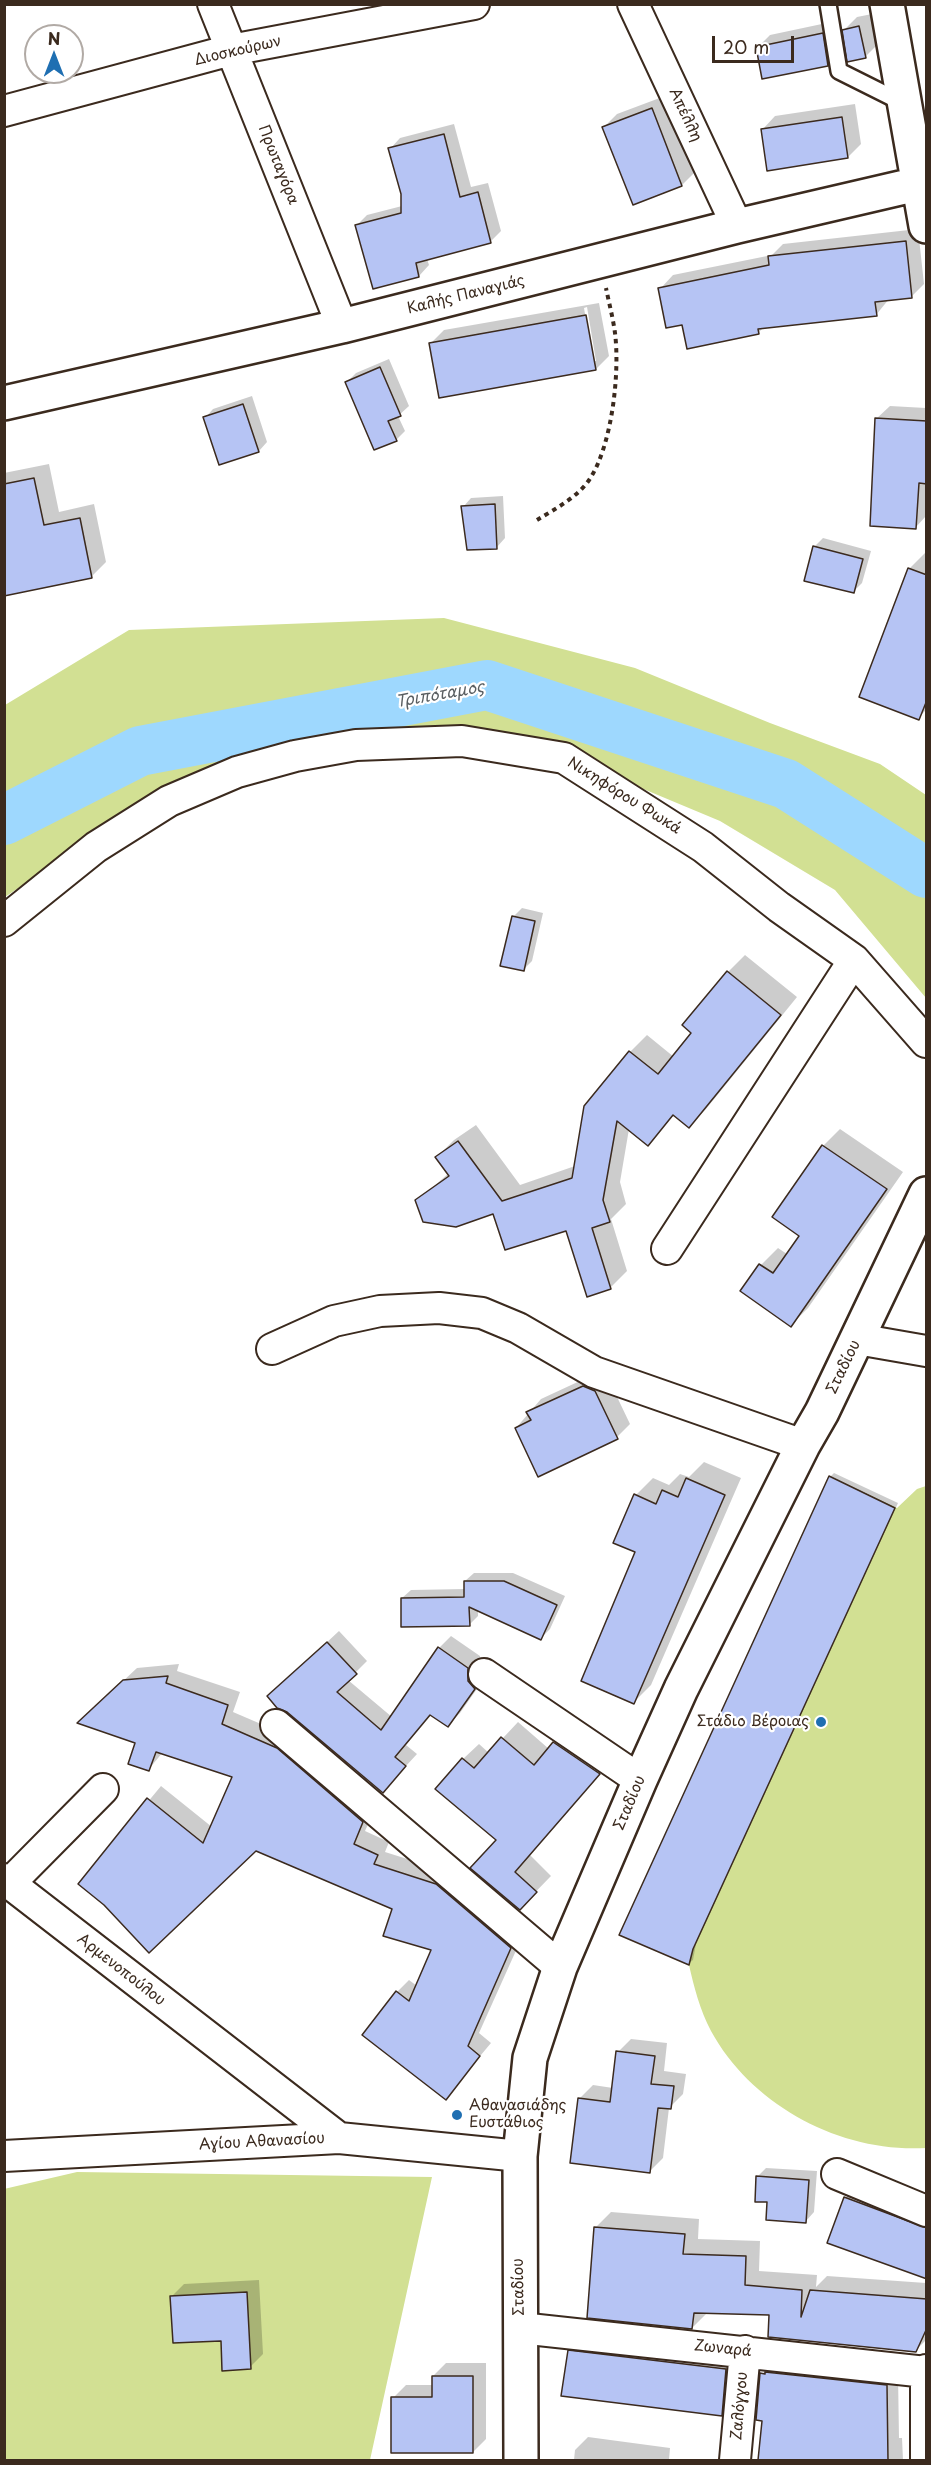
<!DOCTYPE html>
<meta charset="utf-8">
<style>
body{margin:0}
#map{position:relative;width:931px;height:2465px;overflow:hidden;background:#fff;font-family:"Playpen Sans",sans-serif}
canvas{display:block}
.frame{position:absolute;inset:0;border:6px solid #3b2a1e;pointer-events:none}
.north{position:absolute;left:24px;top:24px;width:60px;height:60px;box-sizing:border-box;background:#fff;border:2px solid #b1aaa5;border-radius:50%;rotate:0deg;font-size:16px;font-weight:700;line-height:24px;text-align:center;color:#3b2a1e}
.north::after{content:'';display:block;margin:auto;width:21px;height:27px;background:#1f6fb2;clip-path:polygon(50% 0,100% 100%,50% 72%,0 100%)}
.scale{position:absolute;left:712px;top:36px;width:82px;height:27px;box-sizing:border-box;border:3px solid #3b2a1e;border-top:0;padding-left:8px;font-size:18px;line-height:21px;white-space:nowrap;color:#3b2a1e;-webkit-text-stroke:4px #fff;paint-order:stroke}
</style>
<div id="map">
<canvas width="931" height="2465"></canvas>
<div class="frame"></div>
<div class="north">N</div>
<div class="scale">20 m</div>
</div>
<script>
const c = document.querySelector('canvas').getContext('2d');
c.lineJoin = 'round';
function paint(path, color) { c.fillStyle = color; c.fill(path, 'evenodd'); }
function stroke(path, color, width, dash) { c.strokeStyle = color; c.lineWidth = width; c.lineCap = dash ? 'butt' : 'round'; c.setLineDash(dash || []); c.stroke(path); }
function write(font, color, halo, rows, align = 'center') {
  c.font = font + ' "Playpen Sans",sans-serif'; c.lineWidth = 4.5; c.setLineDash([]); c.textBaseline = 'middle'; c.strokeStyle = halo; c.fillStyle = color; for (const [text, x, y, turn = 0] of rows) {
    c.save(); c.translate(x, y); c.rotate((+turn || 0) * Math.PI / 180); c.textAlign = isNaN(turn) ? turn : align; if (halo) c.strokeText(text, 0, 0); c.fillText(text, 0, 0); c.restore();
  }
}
const green = new Path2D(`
 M444 618 635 668 770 723 880 764 926 795V998L835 890 720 821 641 788 525 752 378 739 150 799 5 897V705L129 630Z
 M829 1476 897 1508 917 1489 926 1486V2148C841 2153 752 2106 711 2031 700 2010 694 1987 689 1965L619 1935Z
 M77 2172 432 2177 370 2460H5L4 2189Z`);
const shadow = new Path2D(`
 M872 14 878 44 865 57 844 30 857 17Z
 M836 21 841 51 828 64 757 48 770 35Z
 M665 96 695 172 682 185 604 127 617 114Z
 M855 104 861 144 848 157 762 130 775 116Z
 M454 124 471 187 488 183 501 231 490 242 427 259 429 265 419 276 357 225 367 215 402 206V193L390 149 400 138Z
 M918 229 924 284 911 297 889 299 876 315 764 327 758 333 683 323 660 289 673 275 772 255 783 244Z
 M599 303 609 356 596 369 431 343 444 330ZM587 307 596 361H593L584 308Z
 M389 359 409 406 398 416 405 431 396 440 347 382 356 373Z
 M252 396 267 442 259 451 205 418 213 409Z
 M890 406 926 408V516L916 527 876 419Z
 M49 464 59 512 94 504 106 562 92 576 4 594V473Z
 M503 496 505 538 497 547 463 507 471 498Z
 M823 538 871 551 862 583 854 591 814 547Z
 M926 552V710L918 718 909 569Z
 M522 908 543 913 532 961 523 970 514 916Z
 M745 955 797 997 706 1109 689 1126 675 1114 647 1144 629 1129 620 1182 626 1204 611 1219 627 1271 610 1288 567 1229 494 1212 417 1201 449 1173 437 1157 454 1140 476 1125 520 1185 575 1166 630 1052 647 1035 674 1057 694 1032 684 1025 728 972Z
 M840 1129 903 1172 808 1308 791 1325 742 1291 761 1265 778 1248 787 1254 801 1235 774 1217 823 1146Z
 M597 1373 608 1378 630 1424 617 1437 516 1428 541 1399Z
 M704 1462 741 1478 651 1685 634 1702 636 1495 653 1478 669 1485 680 1474 689 1477Z
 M834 1473 898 1503 696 1944 693 1960 689 1963 830 1477Z
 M474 1573H513L565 1596 550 1629 541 1638 478 1609V1616L469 1625 402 1598 411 1590 465 1589V1581Z
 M339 1631 367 1661 348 1680 392 1717 439 1648 451 1636 480 1656V1669L486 1676 460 1713 448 1725 432 1714 406 1745 417 1754 383 1791 281 1685Z
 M179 1664 177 1671 240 1692 233 1712 289 1736 375 1809 365 1831 389 1842 385 1852 449 1872 523 1935 479 2033 491 2043 445 2098 397 1992 409 1980 417 1986 433 1949 394 1908 256 1850 80 1884 161 1786 212 1827 234 1777 163 1752 149 1769 137 1742 91 1711 137 1668Z
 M518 1722 549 1749 570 1727 614 1757 530 1855 551 1876 520 1908 498 1840 463 1759 479 1744 489 1753Z
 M631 2039 667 2043 664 2071 686 2074 683 2094 669 2108 663 2158 650 2171 580 2098 593 2085 613 2088 618 2052Z
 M766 2168 817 2171 814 2212 806 2221 769 2201 757 2177Z
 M862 2181 926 2206V2278L846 2198Z
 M611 2212 699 2219 698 2239 760 2241 759 2271 817 2275 816 2287 827 2276 926 2283V2324L921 2336H924L926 2331V2340L916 2350 771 2314 707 2313 692 2328 596 2227Z
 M259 2280 263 2354 250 2367 222 2339 171 2297 184 2284Z
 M580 2340 736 2359 732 2403 721 2414 569 2351Z
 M446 2363H486V2439L473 2452 393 2398 406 2385H433V2376Z
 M773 2363 898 2374 899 2438H902L903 2460H760L764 2419 762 2374Z
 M588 2437 670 2448 669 2460H574L575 2450Z`);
const river = new Path2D(`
 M4 820 140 751 487 685 786 784 926 873`);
const building = new Path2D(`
 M859 26 866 58 847 62 842 30Z
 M823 33 828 66 762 79 756 47Z
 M652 108 682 186 633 205 602 127Z
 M842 117 848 158 767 171 761 129Z
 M444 134 460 197 478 192 491 243 416 263 419 277 373 289 355 225 401 213V194L388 148Z
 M906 241 912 298 875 302 877 316 758 329 759 334 687 349 682 325 666 328 658 288 769 265 768 256Z
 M586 315 596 370 439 398 429 343Z
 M380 367 401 416 388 421 397 441 374 450 345 382Z
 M243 404 259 452 219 465 203 417Z
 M875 418 927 421V484L919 483 916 529 870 526Z
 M34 478 44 525 80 518 92 578 4 596V484Z
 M495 504 497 549 467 550 461 506Z
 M813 546 863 559 854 593 804 581Z
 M908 568 927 575V700L919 720 859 697Z
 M512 916 535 921 524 971 500 966Z
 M727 971 781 1015 689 1128 673 1115 648 1146 617 1121 603 1200 610 1222 592 1228 611 1289 587 1297 566 1231 505 1250 493 1214 456 1227 423 1222 415 1200 449 1176 435 1157 458 1141 502 1201 572 1178 584 1106 629 1051 658 1074 691 1033 682 1025Z
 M822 1145 887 1189 791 1327 740 1291 759 1264 773 1273 799 1236 772 1217Z
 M583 1386 595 1391 618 1439 538 1477 515 1428 531 1420 526 1412Z
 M829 1476 895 1508 693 1949 689 1965 619 1935Z
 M686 1478 725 1495 634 1704 581 1681 635 1552 613 1543 634 1494 656 1504 662 1490 678 1497Z
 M464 1581H504L557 1605 541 1640 469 1607 470 1626 401 1627V1598L464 1597Z
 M327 1642 357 1674 337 1692 381 1730 438 1647 468 1668V1681L475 1689 448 1727 430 1715 395 1757 406 1766 383 1793 287 1712 277 1708 267 1696Z
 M168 1676 166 1683 228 1705 222 1724 277 1748 363 1822 354 1844 378 1855 374 1864 436 1884 511 1948 468 2046 480 2056 446 2100 362 2035 396 1991 409 2001 431 1950 383 1936 392 1909 256 1851 149 1953 104 1905 78 1884 147 1798 203 1843 232 1777 156 1752 149 1771 128 1764 135 1743 77 1723 123 1680Z
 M501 1737 534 1765 553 1742 600 1774 515 1872 537 1892 520 1910 470 1868 496 1840 435 1789 462 1758 474 1768Z
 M616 2051 655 2056 651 2084 674 2086 671 2109 658 2108 650 2173 570 2163 578 2098 610 2102Z
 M756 2176 809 2180 806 2223 766 2220 767 2202H755Z
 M844 2197 927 2228V2279L827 2243Z
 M594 2227 685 2234 683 2254 746 2256 745 2285 802 2290 801 2317 810 2290 927 2299V2328L916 2352 768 2337 769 2315 694 2313 692 2329 587 2318Z
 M247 2292 251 2369 222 2371 221 2341 173 2343 170 2296Z
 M568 2350 726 2369 722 2416 561 2396Z
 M765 2372 887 2385 888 2460H758L762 2421 756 2420 760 2373 765 2374Z
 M432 2376H473V2453H391V2397H432Z`);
const path = new Path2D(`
 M537 520C555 509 580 496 591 477 612 443 620 373 615 333 613 318 609 303 606 288`);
const lane = new Path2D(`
 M828 4 839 71 905 104`);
const street = new Path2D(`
 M213 4 342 326
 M633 4 737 226
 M4 111 231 50 474 4
 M4 921 96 847 169 801 237 772 295 756 356 745 462 741 564 758 703 847 779 907 854 960 926 1042
 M667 1249 854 960
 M857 1339 926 1351
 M272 1349 334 1321 380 1311 439 1308 482 1313 518 1328 594 1372 803 1445
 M484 1674 640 1780
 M276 1725 560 1967
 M4 1879 339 2138
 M9 1884 103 1789
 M4 2156 339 2138 520 2156
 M837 2174 926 2211
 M520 2328 926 2372
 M735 2460 745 2351
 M926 2460V2370`);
const secondary = new Path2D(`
 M887 4 926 226
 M4 403 342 326 737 226 926 182
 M521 2460 520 2156 530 2058 560 1967 640 1780 681 1689 803 1445 822 1412 926 1194`);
const markers = [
 [821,1722,6,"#1f6fb2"],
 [457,2115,6,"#1f6fb2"]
];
const streetNames = [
 ["Διοσκούρων",238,51,-13],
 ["Απέλλη",685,115,65],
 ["Πρωταγόρα",278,165,68],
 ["Καλής Παναγιάς",466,295,-14],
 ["Νικηφόρου Φωκά",624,796,32],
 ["Σταδίου",844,1367,-64],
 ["Σταδίου",630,1803,-67],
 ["Αρμενοπούλου",121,1970,38],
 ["Αγίου Αθανασίου",262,2142,-3],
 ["Σταδίου",519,2287,-91],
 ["Ζωναρά",723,2349,6],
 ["Ζαλόγγου",740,2406,-85]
];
const poiNames = [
 ["Στάδιο Βέροιας",809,1722],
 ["Αθανασιάδης",469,2106,"left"],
 ["Ευστάθιος",469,2123,"left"]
];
const waterNames = [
 ["Τριπόταμος",440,695,-10]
];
paint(green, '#d2e093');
paint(shadow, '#0003');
stroke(river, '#9ed8fe', 50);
paint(building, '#b6c4f4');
stroke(building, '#3b2a1e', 1.5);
stroke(lane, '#3b2a1e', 20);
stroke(street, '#3b2a1e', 34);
stroke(secondary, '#3b2a1e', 38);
stroke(path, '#3b2a1e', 4, [4.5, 4.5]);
stroke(lane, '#fff', 15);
stroke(street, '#fff', 30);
stroke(secondary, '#fff', 33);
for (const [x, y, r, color] of markers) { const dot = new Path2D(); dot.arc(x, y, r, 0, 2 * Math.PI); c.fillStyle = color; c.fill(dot); stroke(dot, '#fff', 2); }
write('15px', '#3b2a1e', '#fff', streetNames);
write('15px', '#3b2a1e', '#fff', poiNames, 'right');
write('italic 16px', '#595e61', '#fff', waterNames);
</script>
